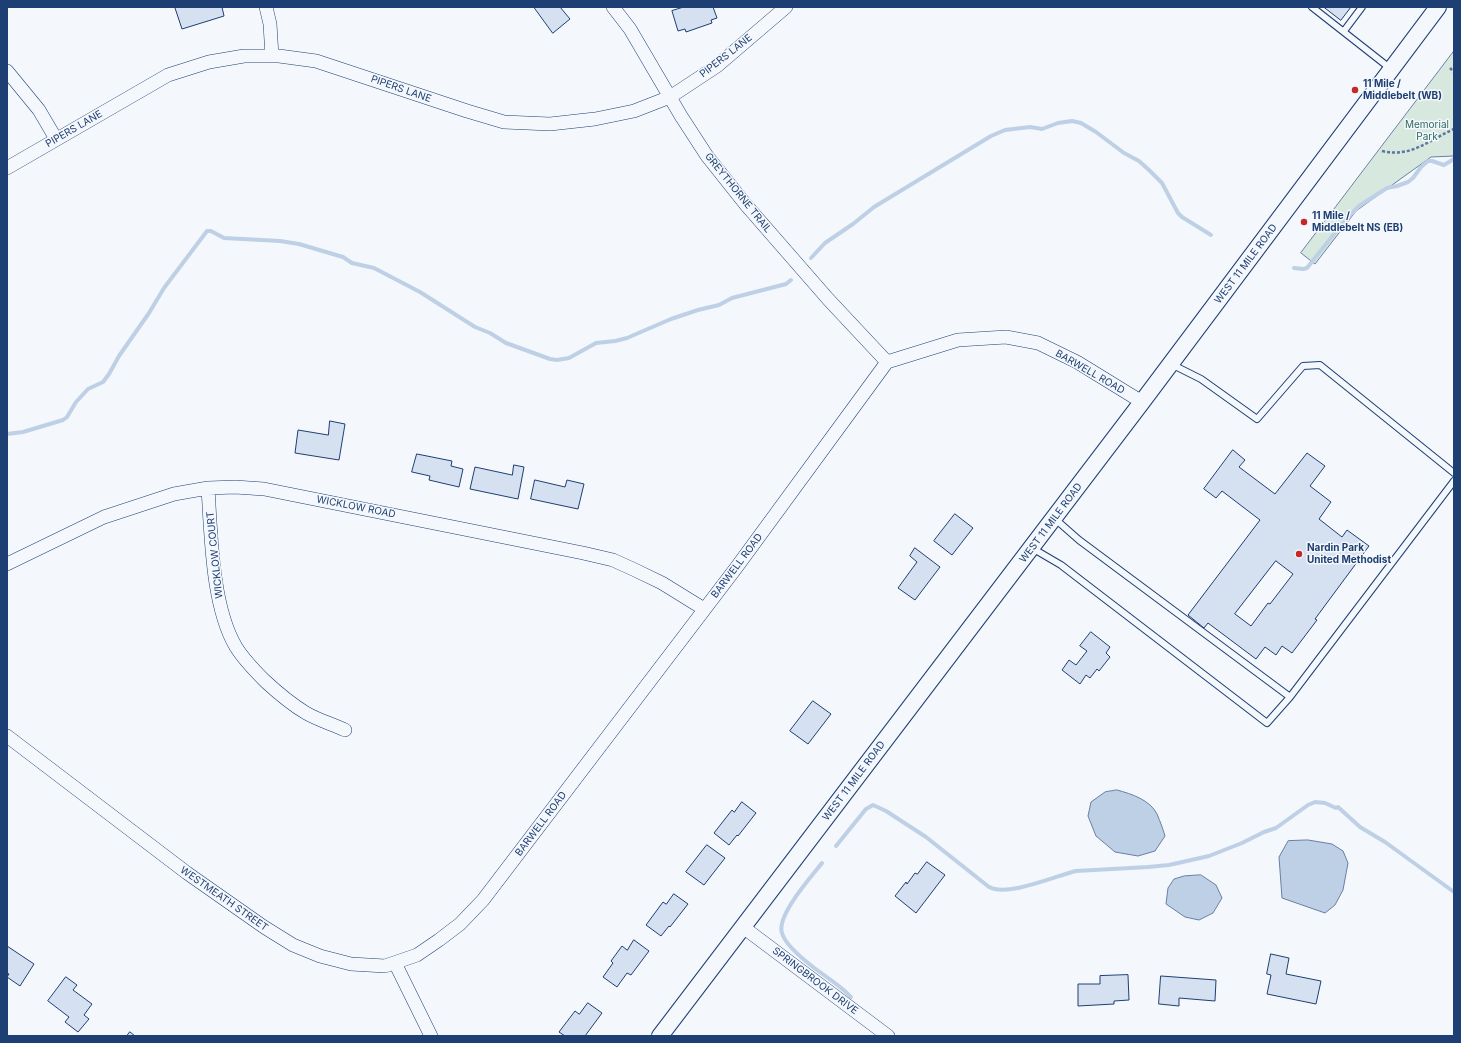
<!DOCTYPE html>
<style>
body{margin:0}
#map{position:relative;width:1461px;height:1043px;overflow:hidden;background:#f4f7fb;font-family:Inter,sans-serif}
canvas{display:block}
.frame{position:absolute;inset:0;border:8px solid #1d3f73;pointer-events:none}
</style>
<div id="map">
<canvas width="1461" height="1043"></canvas>
<div class="frame"></div>
</div>
<script>
const c = document.querySelector('canvas').getContext('2d');
c.lineJoin = 'round';
function paint(path, color) { c.fillStyle = color; c.fill(path, 'evenodd'); }
function stroke(path, color, width, dash) { c.strokeStyle = color; c.lineWidth = width; c.lineCap = dash ? 'butt' : 'round'; c.setLineDash(dash || []); c.stroke(path); }
function write(font, color, halo, rows, align = 'center') {
  c.font = font + ' Inter,sans-serif'; c.lineWidth = 3; c.setLineDash([]); c.textBaseline = 'middle'; c.strokeStyle = halo; c.fillStyle = color; for (const [text, x, y, turn = 0] of rows) {
    c.save(); c.translate(x, y); c.rotate((+turn || 0) * Math.PI / 180); c.textAlign = isNaN(turn) ? turn : align; if (halo) c.strokeText(text, 0, 0); c.fillText(text, 0, 0); c.restore();
  }
}
const green = new Path2D(`
 M1454 51V156L1431 157 1356 211 1315 264 1301 253Z`);
const water = new Path2D(`
 M1117 790C1132 794 1150 800 1157 814 1160 821 1163 829 1165 836L1155 851 1138 856 1115 852 1096 836 1088 816 1091 802 1105 792Z
 M1308 840 1332 844 1343 851 1348 863 1343 890 1335 905 1325 913 1282 898 1279 857 1288 841Z
 M1201 875 1216 885 1222 898 1213 913 1199 920 1185 917 1166 904 1168 888 1174 879 1184 876Z`);
const stream = new Path2D(`
 M811 258 825 243 853 224 874 207 991 136 1005 130 1030 127 1042 129 1058 123 1072 121 1081 123 1096 132 1124 153 1139 161 1149 170 1162 183 1178 213 1182 217 1211 235
 M1294 268 1303 269 1307 268 1346 219 1359 206 1387 188 1397 186 1408 182 1413 178 1421 167 1428 161H1432L1444 165 1454 159
 M7 434 23 432 63 420 67 417 76 402 88 389 103 382 109 374 119 356 149 313 164 288 207 231H211L224 238 280 241 299 244 343 257 352 263 374 268 420 292 475 327 490 333 506 343 550 359 557 360 569 358 596 343 615 341 627 338 671 319 698 310 719 305 732 298 786 284 791 280
 M836 846 866 809 873 805 886 811 926 837 989 887C1008 897 1055 876 1076 871L1148 867 1169 865 1209 856 1242 843 1264 832 1276 828 1308 805 1315 802 1325 803 1336 808 1338 807 1360 827 1385 842 1454 892
 M822 863C811 877 776 916 782 933 785 944 804 960 813 967 826 977 840 985 851 997`);
const building = new Path2D(`
 M178 7H222L224 16 182 29 175 8Z
 M534 7H560L570 19 553 33Z
 M684 7H713L717 18 711 20 712 23 686 32 685 29 678 31 672 11Z
 M1324 7H1351L1341 20Z
 M330 421 345 424 339 460 295 453 298 430 328 435Z
 M1233 450 1245 460 1239 467 1275 494 1307 453 1325 466 1310 486 1331 502 1319 519 1342 537 1347 530 1369 546 1315 619 1317 620 1292 653 1282 646 1276 655 1265 647 1256 659 1208 623 1204 628 1188 615 1260 520 1222 491 1216 498 1204 489ZM1276 561 1293 574 1270 604 1268 603 1251 626 1235 614Z
 M417 454 452 461 451 466 463 469 459 487 429 480 430 476 412 472Z
 M514 465 524 467 518 499 470 489 475 467 512 475Z
 M535 480 565 487 567 480 584 484 578 509 531 499Z
 M955 514 973 528 952 555 934 541Z
 M915 548 940 567 915 600 898 588 917 562 910 556Z
 M1091 632 1110 647 1106 653 1110 657 1099 671 1097 669 1090 678 1086 675 1080 684 1062 670 1069 660 1076 665 1087 651 1080 646Z
 M813 701 831 714 808 744 790 731Z
 M742 802 756 813 738 836 737 835 729 845 714 833 732 810 734 812Z
 M707 845 725 858 704 885 686 872Z
 M927 862 945 875 916 913 895 896 906 882 907 884 915 873 917 874Z
 M674 894 688 904 670 927 669 926 661 936 646 925 663 902 666 904Z
 M634 940 649 951 631 975 627 973 617 987 603 977 613 963 611 961 622 946 627 950Z
 M7 946 34 964 20 986 7 977 9 974 7 973Z
 M1271 954 1289 958 1286 974 1321 981 1316 1004 1267 994 1271 975 1267 974Z
 M1128 975 1129 1000 1114 1001V1004L1078 1006V984H1100V976Z
 M1161 976 1216 980 1215 1001 1179 998V1006L1159 1004Z
 M66 977 77 985 73 990 92 1004 84 1015 89 1019 78 1032 65 1022 69 1017 48 1001Z
 M588 1003 602 1013 585 1036H565L559 1032 575 1011 579 1014Z
 M130 1032 135 1036H127Z`);
const path = new Path2D(`
 M1450 68 1454 72
 M1382 151C1411 158 1429 140 1454 129`);
const service = new Path2D(`
 M1312 7 1391 69
 M1344 31 1362 7
 M1171 364 1201 379 1257 419 1303 366 1320 365 1454 473
 M1054 518 1079 540 1290 697
 M1032 548 1061 565 1267 723 1290 697 1454 481`);
const minor = new Path2D(`
 M266 7 270 24 272 56
 M613 7 630 29 681 116 707 156 746 205 828 299 887 362
 M7 71 39 110 56 139
 M7 168 168 75 209 62 244 56H279L316 61 467 111 504 122 550 124 595 119 634 111 670 97 717 66 786 7
 M208 488C211 535 212 607 236 647 244 660 254 670 265 681 278 693 291 704 306 713 318 720 332 724 345 730
 M7 564 104 517 174 494 208 488 235 487 264 489 583 553 613 560 635 570 662 583 704 609
 M7 736 187 873 264 927 293 945 320 956 351 964 385 966 417 955 439 940 460 924 483 900 736 568 887 362 958 340 1006 337 1038 343 1077 362 1142 402
 M743 927 888 1036
 M395 963 431 1036`);
const tertiary = new Path2D(`
 M660 1036 1142 402 1438 7`);
const markers = [
 [1355,90,4,"#c62828"],
 [1304,222,4,"#c62828"],
 [1299,554,4,"#c62828"]
];
const streetNames = [
 ["PIPERS LANE",726,56,-38],
 ["PIPERS LANE",401,89,19],
 ["PIPERS LANE",74,129,-30],
 ["GREYTHORNE TRAIL",738,193,51],
 ["WEST 11 MILE ROAD",1246,264,-53],
 ["BARWELL ROAD",1090,372,30],
 ["WICKLOW ROAD",356,507,11],
 ["WEST 11 MILE ROAD",1051,523,-53],
 ["WICKLOW COURT",215,555,-96],
 ["BARWELL ROAD",737,566,-53],
 ["WEST 11 MILE ROAD",854,781,-53],
 ["BARWELL ROAD",541,824,-53],
 ["WESTMEATH STREET",224,899,35],
 ["SPRINGBROOK DRIVE",815,981,37]
];
const poiNames = [
 ["11 Mile /",1363,84],
 ["Middlebelt (WB)",1363,96],
 ["11 Mile /",1312,216],
 ["Middlebelt NS (EB)",1312,228],
 ["Nardin Park",1307,548],
 ["United Methodist",1307,560]
];
const parkNames = [
 ["Memorial",1427,125],
 ["Park",1427,137]
];
paint(green, '#d7e8df');
stroke(green, '#687fa3', 1);
paint(water, '#bed0e5');
stroke(water, '#687fa3', 1);
stroke(stream, '#bed0e5', 4);
paint(building, '#d5e0f0');
stroke(building, '#1d3f73', 1);
stroke(service, '#1d3f73', 8);
stroke(minor, '#1d3f73', 14);
stroke(tertiary, '#1d3f73', 18);
stroke(path, '#5e769c', 2.5, [3, 2]);
stroke(service, '#f4f7fb', 6);
stroke(minor, '#f4f7fb', 13);
stroke(tertiary, '#f4f7fb', 16);
for (const [x, y, r, color] of markers) { const dot = new Path2D(); dot.arc(x, y, r, 0, 2 * Math.PI); c.fillStyle = color; c.fill(dot); stroke(dot, '#f4f7fb', 1.5); }
write('10px', '#1d3f73', '#f4f7fb', streetNames);
write('bold 10px', '#1d3f73', '#f4f7fb', poiNames, 'left');
write('10px', '#2c6c60', '#f4f7fb', parkNames);
</script>
